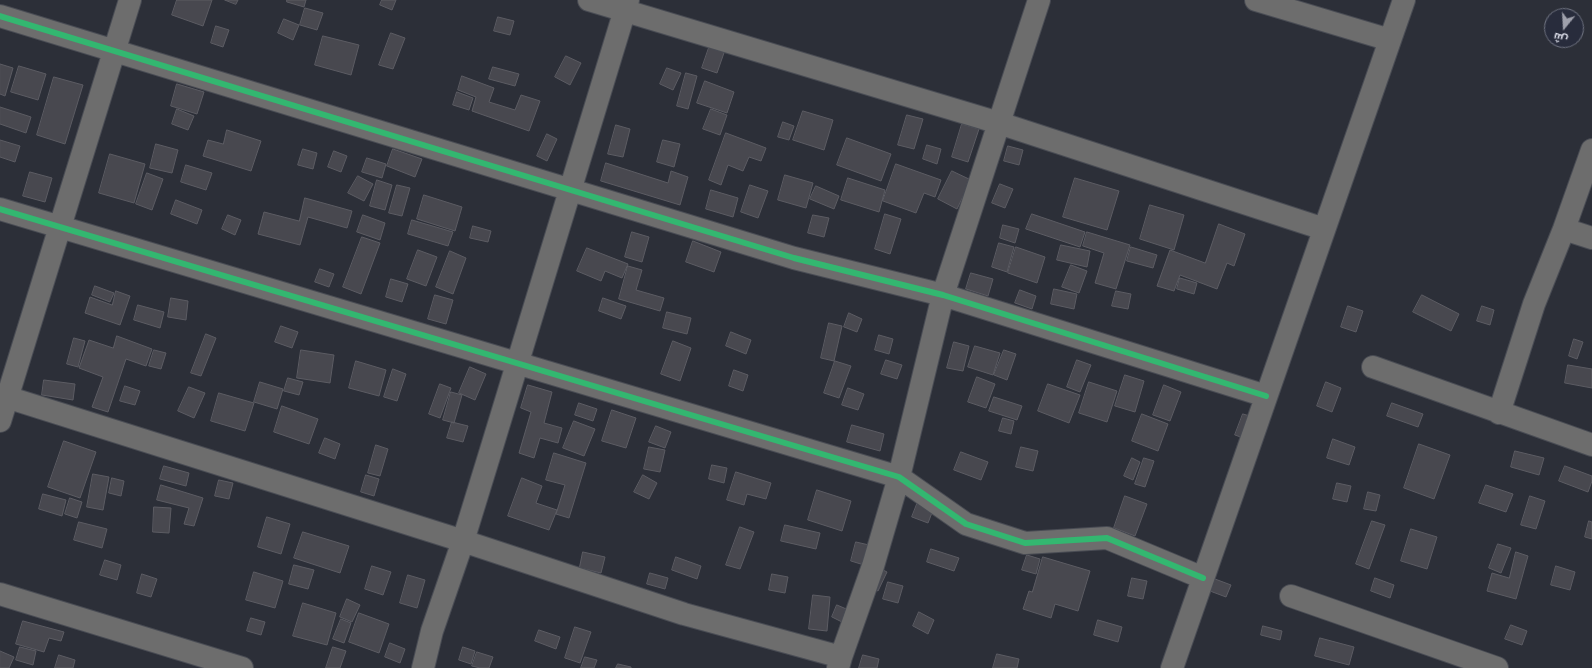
<!DOCTYPE html>
<meta charset="utf-8">
<style>
body{margin:0}
#map{position:relative;width:1592px;height:668px;overflow:hidden;background:#2c2f38;font-family:"IBM Plex Sans",Cairo,sans-serif}
canvas{display:block}
.north{position:absolute;left:1544px;top:8px;width:40px;height:40px;box-sizing:border-box;background:#282c3c;border:1px solid #707482;border-radius:50%;rotate:198deg;font-size:11px;font-weight:700;line-height:16px;text-align:center;color:#dddfea}
.north::after{content:'';display:block;margin:auto;width:14px;height:18px;background:#9fa1ac;clip-path:polygon(50% 0,100% 100%,50% 72%,0 100%)}
</style>
<div id="map">
<canvas width="1592" height="668"></canvas>
<div class="north">ش</div>
</div>
<script>
const c = document.querySelector('canvas').getContext('2d');
c.lineJoin = 'round';
function paint(path, color) { c.fillStyle = color; c.fill(path, 'evenodd'); }
function stroke(path, color, width, dash) { c.strokeStyle = color; c.lineWidth = width; c.lineCap = dash ? 'butt' : 'round'; c.setLineDash(dash || []); c.stroke(path); }
const building = new Path2D(`
 M177 0H212L203 26 172 15Z
 M225 0H238L236 4Z
 M287 0H306L304 7 287 2Z
 M382 0H396L392 10 380 5Z
 M305 8 323 13 317 30 300 25Z
 M498 17 514 21 510 35 494 31Z
 M284 19 299 25 293 40 278 33Z
 M216 26 229 30 223 47 211 43Z
 M391 33 405 38 393 69 379 65Z
 M323 36 359 45 351 75 315 65Z
 M711 42 726 47 717 73 702 68Z
 M566 56 581 63 570 85 555 77Z
 M0 64 13 68 5 96 0 94Z
 M19 66 46 74 38 100 11 92Z
 M493 67 519 74 515 86 489 79Z
 M667 68 681 73 673 90 660 84Z
 M686 73 697 76 688 109 677 106Z
 M462 76 494 88 489 102 515 110 521 95 540 101 529 131 472 111 476 97 458 90Z
 M54 77 83 85 65 144 37 135Z
 M705 81 734 92 727 113 697 103Z
 M177 84 204 92 197 114 171 106Z
 M457 92 473 98 469 110 453 105Z
 M0 107 31 117 26 133 0 124Z
 M177 109 194 116 188 130 172 124Z
 M711 109 727 115 720 135 703 129Z
 M803 111 833 120 824 150 793 140Z
 M907 115 923 119 914 149 898 145Z
 M783 122 794 126 789 140 778 137Z
 M962 124 979 129 968 162 952 157Z
 M616 125 630 129 623 157 608 154Z
 M227 130 261 141 251 171 203 156 208 140 223 144Z
 M726 133 766 148 761 161 749 157 743 171 728 165 721 185 709 180Z
 M547 134 557 139 547 161 537 156Z
 M847 138 891 154 881 181 837 165Z
 M0 140 20 146 15 162 0 157Z
 M663 140 680 144 674 167 657 162Z
 M156 144 178 150 172 173 150 168Z
 M927 145 941 149 937 164 923 159Z
 M1008 146 1023 150 1019 165 1004 161Z
 M303 149 317 153 313 169 298 165Z
 M393 149 422 159 415 177 387 166Z
 M334 151 347 156 341 172 328 167Z
 M110 154 145 164 134 203 99 193Z
 M367 158 386 164 382 178 362 172Z
 M606 163 668 183 671 171 688 177 680 205 601 181Z
 M896 164 941 180 935 197 924 193 916 213 883 201Z
 M186 165 212 173 206 190 181 182Z
 M952 171 971 180 957 209 938 199Z
 M30 172 52 178 45 202 23 196Z
 M147 173 163 179 152 210 136 204Z
 M785 175 813 183 806 208 778 200Z
 M358 176 373 184 364 201 348 193Z
 M848 178 885 190 879 212 841 200Z
 M1075 178 1119 191 1107 230 1063 217Z
 M377 180 392 185 385 210 370 206Z
 M1000 184 1013 189 1005 208 992 203Z
 M397 185 410 188 402 216 389 213Z
 M750 185 768 191 758 218 741 212Z
 M816 186 839 196 834 209 810 199Z
 M711 190 738 198 733 217 706 209Z
 M424 195 462 207 455 231 417 219Z
 M305 198 352 211 347 228 308 217 300 245 258 234 264 212 299 221Z
 M176 200 202 210 197 224 171 214Z
 M1150 205 1184 215 1174 250 1140 239Z
 M885 214 901 219 890 254 875 249Z
 M1032 214 1085 232 1080 247 1026 229Z
 M228 215 241 220 235 235 222 229Z
 M363 215 385 223 380 240 357 232Z
 M813 215 829 218 824 237 808 233Z
 M412 220 453 232 448 246 408 234Z
 M1219 224 1245 234 1234 266 1227 263 1217 289 1180 275 1174 291 1157 286 1170 250 1205 263Z
 M1003 225 1019 229 1015 243 1000 238Z
 M473 226 491 231 488 242 470 238Z
 M632 232 649 237 642 262 625 257Z
 M1087 232 1130 245 1116 289 1095 283 1104 253 1083 246Z
 M362 237 380 243 361 294 343 287Z
 M693 241 721 252 714 272 686 262Z
 M999 243 1014 247 1007 272 992 267Z
 M1061 245 1090 251 1087 267 1057 260Z
 M1016 247 1045 257 1037 283 1008 273Z
 M1131 247 1157 255 1153 268 1127 261Z
 M587 248 628 264 622 278 605 271 601 281 577 271Z
 M418 250 437 257 426 286 407 279Z
 M450 251 466 258 453 294 436 287Z
 M1071 265 1087 271 1079 293 1062 287Z
 M628 266 642 270 636 290 664 298 660 311 619 299Z
 M320 269 334 274 329 287 315 282Z
 M971 273 993 279 988 296 966 289Z
 M1180 278 1197 283 1194 294 1177 289Z
 M391 279 408 284 402 302 386 297Z
 M95 286 114 293 110 302 92 295Z
 M1054 289 1077 294 1074 309 1051 304Z
 M1020 290 1036 296 1032 309 1015 303Z
 M116 291 130 296 120 325 85 313 90 297 112 305Z
 M1116 291 1131 294 1128 309 1112 306Z
 M435 295 453 300 446 324 428 319Z
 M1422 295 1459 314 1451 331 1413 312Z
 M171 298 188 301 186 320 168 317Z
 M603 298 626 306 621 319 599 311Z
 M138 305 164 312 160 328 134 320Z
 M1348 306 1363 311 1356 332 1341 327Z
 M1482 306 1494 310 1490 325 1477 321Z
 M667 312 691 318 687 334 663 328Z
 M849 313 862 319 857 332 844 327Z
 M829 323 842 326 834 361 821 358Z
 M281 326 298 332 292 348 275 342Z
 M731 332 751 340 746 354 726 346Z
 M206 334 216 338 201 376 191 373Z
 M879 335 893 339 889 354 875 350Z
 M117 336 152 349 146 366 126 359 108 412 92 407 103 377 79 368 89 340 113 348Z
 M74 338 85 341 78 367 67 364Z
 M1574 339 1583 342 1577 359 1569 356Z
 M673 341 691 348 680 381 661 374Z
 M954 342 969 346 963 371 947 368Z
 M975 346 1000 353 993 375 968 367Z
 M154 350 166 353 161 369 149 366Z
 M301 350 334 355 330 383 297 378Z
 M1004 350 1016 354 1007 380 994 375Z
 M886 360 902 365 897 379 881 374Z
 M1077 360 1091 365 1080 392 1067 387Z
 M356 361 386 370 379 396 349 388Z
 M835 361 851 366 839 398 824 393Z
 M1568 365 1592 369V388L1565 383Z
 M470 367 486 374 475 400 459 393Z
 M393 369 406 374 397 401 384 397Z
 M734 370 748 375 743 391 729 386Z
 M1125 375 1144 381 1135 412 1115 406Z
 M977 377 995 384 986 408 968 402Z
 M288 378 303 382 299 395 284 391Z
 M44 380 75 384 73 400 42 395Z
 M260 382 283 389 277 409 254 402Z
 M1089 382 1117 391 1107 422 1079 413Z
 M1326 382 1341 388 1332 412 1317 406Z
 M440 384 451 388 440 418 429 414Z
 M1048 384 1080 395 1069 423 1038 411Z
 M528 385 552 392 544 423 562 428 558 443 540 438 534 458 519 453 531 412 521 408Z
 M1164 385 1181 392 1170 421 1153 415Z
 M125 386 140 391 135 405 120 401Z
 M189 387 205 393 194 418 178 411Z
 M848 388 864 394 858 410 842 405Z
 M451 392 462 395 454 423 443 420Z
 M219 393 254 403 245 431 211 421Z
 M994 397 1022 406 1017 420 989 411Z
 M579 403 597 409 593 421 575 415Z
 M1392 403 1423 414 1418 427 1387 416Z
 M282 406 318 419 309 444 274 432Z
 M612 410 636 418 626 448 602 441Z
 M1142 414 1168 424 1158 451 1132 441Z
 M1243 414 1253 417 1246 439 1235 435Z
 M1003 418 1014 421 1011 434 999 431Z
 M574 421 595 429 584 456 563 448Z
 M452 422 468 426 463 442 447 438Z
 M852 425 884 434 880 451 847 442Z
 M656 426 671 432 665 448 649 442Z
 M325 438 340 444 335 459 319 453Z
 M1333 439 1355 447 1349 465 1327 458Z
 M64 441 96 452 80 498 48 487Z
 M1419 444 1450 455 1434 499 1404 488Z
 M376 445 388 449 380 476 368 473Z
 M649 447 665 450 660 472 644 469Z
 M1021 447 1038 451 1033 471 1016 467Z
 M1515 451 1544 458 1539 475 1511 467Z
 M961 452 988 462 981 480 954 470Z
 M554 453 586 463 569 518 556 514 565 485 546 480Z
 M1132 458 1140 462 1133 480 1124 476Z
 M1144 458 1154 461 1145 487 1135 484Z
 M712 465 727 468 724 483 709 479Z
 M164 466 189 473 186 486 160 479Z
 M1565 466 1592 476V481L1588 492 1559 481Z
 M736 472 771 483 766 499 747 494 744 505 727 500Z
 M93 474 109 477 103 510 87 507Z
 M366 475 379 479 374 496 361 492Z
 M643 475 657 483 649 499 634 492Z
 M112 478 124 481 121 496 109 493Z
 M522 478 542 486 536 503 557 510 549 530 508 516Z
 M219 480 233 483 229 499 215 496Z
 M1337 483 1351 486 1347 502 1333 499Z
 M161 485 203 498 194 526 184 524 189 508 157 500Z
 M1486 485 1513 494 1506 512 1479 503Z
 M817 490 851 501 842 531 808 520Z
 M1368 492 1380 495 1376 511 1364 509Z
 M43 494 66 500 62 516 39 509Z
 M1125 496 1147 504 1135 536 1114 528Z
 M1530 496 1545 501 1536 529 1521 525Z
 M70 498 82 502 77 518 65 514Z
 M919 499 935 505 928 523 912 517Z
 M154 507 171 508 169 533 153 532Z
 M267 517 290 524 281 554 258 547Z
 M1372 521 1385 525 1369 569 1356 564Z
 M1589 521 1592 522V539L1585 537Z
 M79 522 107 529 102 548 74 540Z
 M785 525 820 533 816 549 781 541Z
 M740 527 754 532 740 569 726 565Z
 M1411 529 1437 537 1427 569 1401 561Z
 M303 532 349 546 340 573 294 558Z
 M856 542 869 545 864 565 851 561Z
 M1498 544 1511 548 1501 573 1489 568Z
 M931 549 959 558 954 571 927 562Z
 M583 552 605 557 601 573 559 563 579 568Z
 M1516 552 1528 556 1516 599 1487 591 1492 573 1509 578Z
 M1027 555 1040 559 1036 574 1022 570Z
 M676 557 701 566 697 579 672 570Z
 M1043 557 1090 571 1078 611 1055 604 1051 618 1023 609 1029 591 1032 592Z
 M105 560 121 565 117 580 100 575Z
 M294 565 314 570 308 589 289 584Z
 M372 566 391 572 383 595 365 589Z
 M1556 566 1575 572 1570 590 1551 585Z
 M877 567 887 572 878 591 868 586Z
 M254 572 283 581 275 608 246 600Z
 M650 573 668 578 665 589 647 584Z
 M142 574 157 579 151 597 137 593Z
 M772 574 788 577 785 593 769 590Z
 M408 575 425 580 417 608 400 603Z
 M1132 578 1147 581 1143 599 1128 596Z
 M1375 578 1394 585 1390 598 1371 591Z
 M1215 579 1231 585 1226 597 1210 591Z
 M888 582 903 586 898 603 883 599Z
 M813 595 830 597 827 631 809 629Z
 M347 599 360 605 352 622 340 617Z
 M303 603 336 613 327 645 293 636Z
 M837 605 851 611 846 624 832 617Z
 M919 612 934 620 928 634 913 626Z
 M359 613 389 624 379 653 349 642Z
 M251 618 265 622 261 635 247 631Z
 M341 619 351 623 344 643 333 639Z
 M1098 620 1122 627 1118 642 1094 635Z
 M23 621 64 632 61 641 49 638 44 652 16 644Z
 M1511 625 1527 631 1522 645 1505 639Z
 M1263 626 1282 631 1280 640 1261 635Z
 M575 627 591 632 580 663 565 658Z
 M539 630 560 637 556 649 535 641Z
 M1320 638 1354 647 1349 665 1315 656Z
 M390 643 405 649 400 663 385 657Z
 M20 647 36 651 33 665 16 660Z
 M333 647 346 651 340 668H326Z
 M463 647 475 651 471 664 459 660Z
 M0 651 14 657 9 668H0Z
 M477 652 493 657 489 668H480L472 666Z
 M997 654 1019 659 1017 668H993Z
 M59 655 75 660 73 668H55Z
 M863 655 879 659 877 668H859Z
 M585 657 597 660 594 668H581Z
 M618 664 631 667V668H616Z`);
const street = new Path2D(`
 M589 0 999 123 1324 229
 M1256 0 1390 40
 M0 16 794 258 943 295 1266 396
 M0 209 899 477 966 524 1025 543 1107 538 1203 578
 M1564 229 1592 238
 M1373 367 1592 445
 M0 395 463 541 684 614 841 657
 M1499 413 1534 304 1564 229 1592 150
 M0 421 130 0
 M0 594 242 668
 M1291 596 1497 668
 M423 668 432 631 463 541 491 450 628 0
 M838 668 841 657 873 566 899 477 943 295 1039 0
 M1172 668 1404 0`);
const cycleway = new Path2D(`
 M0 16 794 258 943 295 1266 396
 M0 209 899 477 966 524 1025 543 1107 538 1203 578`);
paint(building, '#48484f');
stroke(building, '#5c5c63', 1);
stroke(street, '#494c54', 24);
stroke(street, '#6d6d6d', 22);
stroke(cycleway, '#33b770', 6);
</script>
